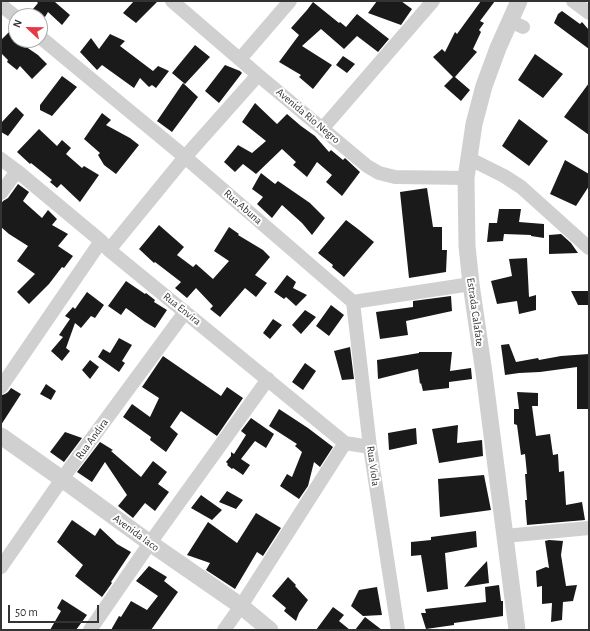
<!DOCTYPE html>
<style>
body{margin:0}
#map{position:relative;width:590px;height:631px;overflow:hidden;background:#fff;font-family:"Alegreya Sans",sans-serif}
canvas{display:block}
.frame{position:absolute;inset:0;border:2px solid #333;pointer-events:none}
.north{position:absolute;left:8px;top:8px;width:40px;height:40px;box-sizing:border-box;background:#fff;border:1px solid #adadad;border-radius:50%;rotate:292deg;font-size:11px;font-weight:700;line-height:16px;text-align:center;color:#333}
.north::after{content:'';display:block;margin:auto;width:14px;height:18px;background:#e63946;clip-path:polygon(50% 0,100% 100%,50% 72%,0 100%)}
.scale{position:absolute;left:8px;top:605px;width:91px;height:18px;box-sizing:border-box;border:2px solid #333;border-top:0;padding-left:5px;font-size:12px;line-height:14px;white-space:nowrap;color:#333;-webkit-text-stroke:3px #fff;paint-order:stroke}
</style>
<div id="map">
<canvas width="590" height="631"></canvas>
<div class="frame"></div>
<div class="north">N</div>
<div class="scale">50 m</div>
</div>
<script>
const c = document.querySelector('canvas').getContext('2d');
c.lineJoin = 'round';
function paint(path, color) { c.fillStyle = color; c.fill(path, 'evenodd'); }
function stroke(path, color, width, dash) { c.strokeStyle = color; c.lineWidth = width; c.lineCap = dash ? 'butt' : 'round'; c.setLineDash(dash || []); c.stroke(path); }
function write(font, color, halo, rows, align = 'center') {
  c.font = font + ' "Alegreya Sans",sans-serif'; c.lineWidth = 4; c.setLineDash([]); c.textBaseline = 'middle'; c.strokeStyle = halo; c.fillStyle = color; for (const [text, x, y, turn = 0] of rows) {
    c.save(); c.translate(x, y); c.rotate((+turn || 0) * Math.PI / 180); c.textAlign = isNaN(turn) ? turn : align; if (halo) c.strokeText(text, 0, 0); c.fillText(text, 0, 0); c.restore();
  }
}
const building = new Path2D(`
 M36 1H56L55 2 70 15 62 25 48 12 45 17 33 9 38 3Z
 M134 1H158L136 23 123 13Z
 M377 1H401L412 9 401 25 368 13Z
 M481 1H495L480 21 484 23 479 30 481 32 473 49 477 52 455 77 470 90 461 101 444 86 453 77 433 57 442 49 445 52 455 32 457 34Z
 M313 2 339 23 340 22 346 27 357 14 389 39 378 52 357 36 344 49 321 29 302 46 332 65 313 89 299 77 301 75 279 62 299 35 291 28 307 10Z
 M562 11 580 24 582 22 589 30V49L554 23 558 14Z
 M10 31 16 36V40L38 55 47 64 32 79 20 66 17 70 7 62 8 60 1 53V40Z
 M110 34 125 41 120 46 153 71 158 66 169 71 156 88 152 85 149 87 140 78 134 88 102 65 97 70 80 52 91 38 99 49Z
 M195 45 210 57 185 84 172 73Z
 M535 54 563 74 543 98 518 80Z
 M343 56 355 64 347 73 336 65Z
 M225 65 240 71 242 73 219 103 205 91Z
 M62 76 77 87 52 116 40 110V105Z
 M183 83 198 97 172 132 157 121Z
 M589 83V135L564 117Z
 M255 103 277 124 287 114 301 126 315 136 329 152 331 150 343 160 345 158 360 172 342 196 326 182 332 175 317 162 307 177 293 165 296 162 282 149 256 174 243 164 235 172 224 162 238 145 252 153 266 141 242 122Z
 M16 107 24 115 8 136 1 132V123Z
 M102 113 111 120 106 125 130 138 139 145 116 174 104 165 98 155 100 153 84 139Z
 M519 119 548 141 529 166 502 146Z
 M39 129 57 146 62 140 71 148 66 154 82 168 84 166 99 175 80 202 61 184 57 188 50 182 52 180 31 163 30 164 17 152Z
 M565 160 589 174V186L576 206 550 194Z
 M261 173 275 184 278 181 310 203 325 218 312 235 302 223 282 205 272 218 257 204 263 197 252 189Z
 M18 184 29 192 23 201 42 218 48 210 57 219 52 225 68 234 58 246 73 256 64 268 62 267 49 284 29 304 17 292 35 274 17 261 28 246 9 234 1 227V204L3 201 8 198Z
 M427 188 433 227H442V250H447L446 272 409 278 400 192Z
 M499 209H521L519 222 544 224V238L531 236V235L504 234 503 241 487 242 489 223H497Z
 M346 220 358 229 374 242 344 277 332 267 333 265 318 253Z
 M159 225 184 247 177 255 193 267 196 264 213 279 229 261 214 251 229 227 239 234 238 235 263 250 270 257 255 275 267 283 256 297 245 288 220 317 210 309 213 306 196 288 187 298 175 288 181 282 155 262 154 263 139 249Z
 M561 234 571 243 578 253 549 254V235Z
 M527 258 529 297 536 295V310L519 314 517 301 497 304 491 281 512 276 509 259Z
 M287 275 296 282 293 288 307 295 296 306 286 297 284 299 274 292Z
 M126 281 145 294 146 293 155 300 154 302 167 310 155 328 145 322 126 308 121 315 108 306Z
 M571 291H589V305H578Z
 M87 292 104 305 95 318 91 316 81 328 75 323 66 348 70 351 62 361 51 351 63 337 59 335 70 319 65 316 73 307 75 309Z
 M451 296 452 311 406 321 408 335 380 339 376 312 413 307V301Z
 M331 305 344 315 329 336 316 326Z
 M305 310 316 317 301 334 292 325Z
 M273 319 282 325 270 339 263 333Z
 M119 338 132 345 122 361 125 363 119 372 98 357 103 349 110 353Z
 M509 344 516 362 538 358 539 360 561 356 589 354V409H577V367L540 372 519 373 505 375 501 345Z
 M350 347 354 379 342 380 334 351Z
 M419 352H452L450 371 471 368 472 379 449 382V388L423 391 421 383 420 384 418 369 378 379 377 360 419 353Z
 M163 356 221 396 227 387 243 398 217 436 181 411 170 427 178 434 166 452 150 440 151 437 123 417 132 404 150 417 159 398 142 387Z
 M90 360 99 367 90 379 82 370Z
 M305 363 316 371 303 390 292 382Z
 M46 384 56 391 51 400 40 394Z
 M11 388 21 394 1 425V397L2 395 5 394 8 392Z
 M517 392 538 393V406H532L536 436 550 434 553 455 558 454 559 472 564 471 566 505 582 502 585 520 527 525 525 500H527L525 474H527L525 454 521 455 517 425 514 424V409H519Z
 M279 409 308 428 333 447 320 467 314 462 308 486 299 499 280 486 287 474 292 477 302 452 295 446 297 444 269 426Z
 M251 418 274 434 266 448 255 441 241 459 250 465 243 475 233 468 232 469 227 465 228 464 226 462 231 456V452L234 454 246 435 241 431Z
 M458 425 457 443 482 440 483 456 439 463 432 429Z
 M416 428 417 444 389 450 388 433Z
 M65 432 82 438 64 462 50 452Z
 M100 442 113 450 111 451 141 477 153 461 167 472 158 484 169 492 155 511 145 503 133 518 118 506 127 495 105 462 92 482 77 472Z
 M484 475 491 510 440 517 438 479Z
 M227 491 243 500 236 509 219 502Z
 M201 495 222 510 212 520 191 508Z
 M256 513 281 528 263 556 257 552 235 589 206 570 210 563 187 555 208 522 237 543Z
 M72 520 95 536 100 528 117 544 131 552 111 582 112 583 102 597 75 576 83 565 57 542Z
 M476 531 477 547 445 553 448 589 427 592 421 555 411 556V542L431 540V537Z
 M549 540 563 541 561 555 566 586 577 585 573 601 563 602 562 620 551 622 552 603 542 604V586L537 587 536 571 546 567 549 568 545 541Z
 M487 561 489 583 464 587 472 577Z
 M149 566 167 577 164 581 178 592 151 630H111L119 616 121 617 131 601 147 610 158 596 136 581Z
 M288 577 296 585 295 586 308 600 299 613 296 621 284 611 286 608 272 596Z
 M499 585 501 601H503V616L454 623V625L426 629 421 613H426L425 609 486 602 485 587Z
 M377 587 382 615 363 616 351 606 359 590Z
 M62 599 87 615 76 630H50L61 611 57 608Z
 M333 607 344 615 339 621 350 630H316Z
 M365 617 382 630H355Z`);
const minor = new Path2D(`
 M172 1 258 75 367 166 379 173 395 177 466 178
 M573 1 589 13
 M1 5 16 17
 M510 21 523 27
 M40 37 185 157 353 302 471 284
 M240 59 290 1
 M323 128 433 1
 M468 158 504 176 521 187 589 248
 M1 159 17 171 101 241 109 250 345 443 370 447
 M1 193 17 171
 M109 250 185 157 258 75
 M353 302 370 447 398 630
 M1 387 101 241
 M505 536 589 528
 M1 567 62 479 185 312
 M90 630 150 543 268 379
 M224 630 241 606 345 443`);
const tertiary = new Path2D(`
 M1 436 62 479 150 543 241 606 270 630
 M517 630 484 373 471 284 467 246 466 178 474 124 484 86 498 48 519 1`);
const streetNames = [
 ["Avenida Rio Negro",308,116,40],
 ["Rua Abuna",243,207,41],
 ["Rua Envira",182,309,39],
 ["Estrada Calafate",475,312,82],
 ["Rua Andira",92,439,-54],
 ["Rua Viola",373,466,82],
 ["Avenida Iaco",136,533,36]
];
paint(building, '#1a1a1a');
stroke(minor, '#d0d0d0', 14);
stroke(tertiary, '#d0d0d0', 17);
write('11px', '#333', '#fff', streetNames);
</script>
